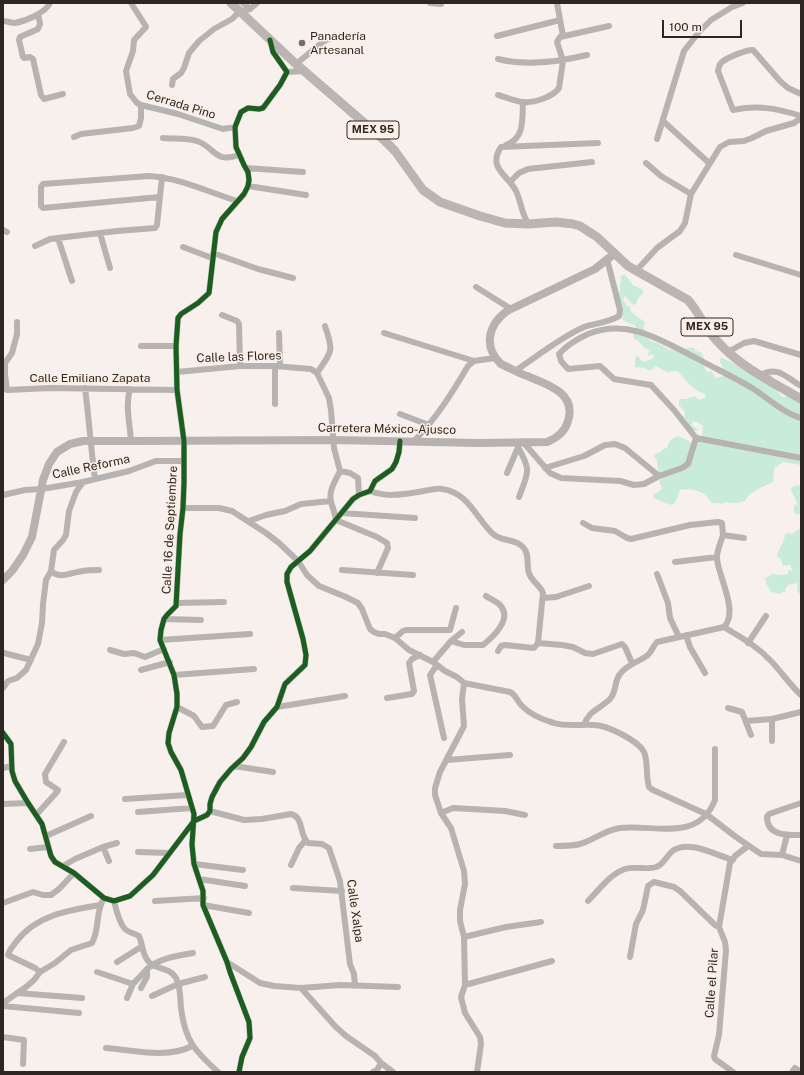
<!DOCTYPE html>
<meta charset="utf-8">
<style>
body{margin:0}
#map{position:relative;width:804px;height:1075px;overflow:hidden;background:#f7f0ec;font-family:"Public Sans",sans-serif}
canvas{display:block}
.frame{position:absolute;inset:0;border:4px solid #2e2621;pointer-events:none}
.scale{position:absolute;left:662px;top:20px;width:80px;height:18px;box-sizing:border-box;border:2px solid #2e2621;border-top:0;padding-left:5px;font-size:12px;line-height:14px;white-space:nowrap;color:#2e2621;-webkit-text-stroke:3px #fcefe7;paint-order:stroke}
</style>
<div id="map">
<canvas width="804" height="1075"></canvas>
<div class="frame"></div>
<div class="scale">100 m</div>
</div>
<script>
const c = document.querySelector('canvas').getContext('2d');
c.lineJoin = 'round';
function paint(path, color) { c.fillStyle = color; c.fill(path, 'evenodd'); }
function stroke(path, color, width, dash) { c.strokeStyle = color; c.lineWidth = width; c.lineCap = dash ? 'butt' : 'round'; c.setLineDash(dash || []); c.stroke(path); }
function write(font, color, halo, rows, align = 'center') {
  c.font = font + ' "Public Sans",sans-serif'; c.lineWidth = 3; c.setLineDash([]); c.textBaseline = 'middle'; c.strokeStyle = halo; c.fillStyle = color; for (const [text, x, y, turn = 0] of rows) {
    c.save(); c.translate(x, y); c.rotate((+turn || 0) * Math.PI / 180); c.textAlign = isNaN(turn) ? turn : align; if (halo) c.strokeText(text, 0, 0); c.fillText(text, 0, 0); c.restore();
  }
}
const green = new Path2D(`
 M625 274 633 285 643 290V294L638 298 636 304 633 305 625 296 623 299 627 306H630L631 312 646 323 643 327 650 341 658 343 670 350C674 348 676 349 680 350 683 350 689 348 692 347L698 352H701L705 361 701 362V364H703L707 372 711 371 716 378 723 376 725 373 719 359 722 358 739 365 743 369 771 373 773 376 771 383 782 397C789 396 794 398 801 397V465L783 462 777 467 775 466 773 479 774 481C765 487 749 491 745 501 739 503 733 504 727 502L721 504 718 503H712C706 493 696 488 685 490L684 489 680 490 676 501 672 505 663 502 654 498V494L658 492 662 489 659 480 661 479 658 470 657 460 653 456 659 452 660 453 663 449 667 448C669 441 671 439 678 436L689 441 690 443H695L698 437 702 435 703 426 697 422H694V420L691 425 699 430 694 431 685 425 687 421 684 417 685 412 679 405V399H685L695 396 699 400 706 397 705 394C694 391 686 381 678 371L667 372 656 366 650 371 644 368 635 367V359L637 355 643 362 654 358 652 354 648 356V354L650 350C642 349 641 341 634 339L633 334 637 332 635 325C630 324 625 322 622 319L623 316H618V303L621 279 620 277Z
 M797 485 801 486V514H797L794 513V506L796 504 799 507 791 490 792 487Z
 M801 528V597L797 590 798 583 788 585 785 589 786 593 782 591V594L771 592 766 583V580L764 579 773 574 781 575 788 574V570L793 571 790 565 783 566 781 559 777 556C779 548 784 543 785 535L789 532 791 534Z`);
const minor = new Path2D(`
 M131 3 145 25 146 27 134 40 133 51 126 71 130 94 137 103 141 105 178 114 223 129 235 127
 M243 3 250 9
 M430 3 441 4
 M557 3 563 36
 M38 14 40 24 38 29 20 37 19 40 23 57 24 58 30 57 33 59 41 95 44 99 63 94
 M3 21C7 21 11 23 15 23 26 21 45 13 50 3
 M497 36 560 20
 M498 59C526 66 558 62 587 55
 M296 64 324 41 331 38H343
 M287 72 305 71
 M172 85 173 79 181 73 184 68 189 53 199 41 214 29 232 19 239 12 250 9 257 3
 M801 94 788 88 780 81 753 50C746 50 728 57 722 62 719 64 719 67 718 71L733 110C758 105 776 108 801 116
 M498 95C505 97 517 102 523 102 534 103 553 97 559 88L563 61 557 42 560 37 609 26
 M663 121 709 163
 M74 137 81 134 133 128 139 126 141 118V105
 M163 138C172 139 189 138 197 141 215 147 214 164 239 155
 M657 139 684 51 699 32 711 20 732 7 743 3
 M506 145C525 138 522 120 523 102
 M646 163 661 176 691 194
 M246 168 303 172
 M510 182 519 173 528 169 592 162
 M248 186 306 195
 M159 197 43 208 41 206V187L43 184 149 176C180 178 208 192 237 201
 M528 224C526 219 523 214 522 209 520 203 519 197 516 191 508 175 487 168 501 147L598 143
 M3 230 7 232
 M100 233 110 268
 M58 238 72 281
 M35 246 50 239 58 238 117 231 155 228 157 225 162 177
 M183 247 212 258
 M213 253 258 269 293 278
 M736 255 801 275
 M636 271 657 248 680 231 685 223 691 194 720 147 729 142 744 141 752 138 766 131 794 123 801 118
 M476 287 511 309
 M222 315 237 321 239 324 240 366
 M279 333 280 366
 M384 333 474 361
 M141 346H176
 M728 352 744 343 754 341 801 355
 M515 371C536 357 561 337 584 327 595 323 608 323 619 316L620 310 607 259
 M177 372 240 366H275L311 369 317 373 329 398 331 410 334 448 340 471
 M317 373C332 351 334 352 325 326
 M761 375C777 365 787 378 801 386
 M3 388 7 390 50 388 177 390
 M85 388C89 419 91 449 95 479
 M130 389C125 406 130 424 131 441
 M7 390 5 374V363L12 353 17 334V322
 M275 404V366
 M400 414 429 425
 M801 418C783 413 768 398 752 388 734 377 714 368 696 358 661 340 628 318 588 334 577 339 567 345 559 354L561 361 568 369 600 366 614 379 651 385 674 410 696 438 801 458
 M414 441C436 419 452 393 468 366L474 361 495 358
 M523 442 550 473 561 478 620 481 634 485 644 484 659 476 682 468 688 464 696 438
 M518 447C532 472 528 472 519 497
 M545 468 584 456 605 445 615 444 625 448 659 476
 M340 471C336 480 328 491 331 502 333 508 335 514 336 520L377 537 387 543 388 548 377 573
 M340 471 350 473 358 478 359 495
 M507 473 519 445
 M370 491C388 498 405 494 424 491 429 490 436 488 442 489 468 492 476 518 493 534 502 542 515 538 523 547 530 554 526 564 529 573 531 581 540 585 543 593L538 643 562 645 573 647 585 653 593 654 622 644 625 647 632 663
 M3 495 25 490 42 489 83 482 129 471 156 461H184
 M183 508H219L232 511 266 533 279 543 298 561 307 575 319 586 346 597 358 603 362 609 370 629 374 632 379 634H385L395 638 409 650 433 662 445 671 457 677 464 683 510 692C516 695 517 701 522 706 530 714 543 720 554 723 567 727 580 724 594 725 606 725 638 740 644 752 648 761 646 773 648 782L649 787 653 790 706 814 736 837 761 854 782 855 801 861
 M342 513 415 518
 M249 521 266 515 285 511 301 504 331 501
 M583 523 592 528 615 531 627 538 631 539 690 525 718 522 722 523 723 535 744 538
 M723 535C721 542 716 552 717 559 719 578 739 612 724 627
 M675 562 717 557
 M342 570 413 575
 M51 571C61 580 71 572 83 571 88 570 94 570 99 570
 M657 574 668 603 670 618 679 637
 M543 598 556 597 589 586
 M177 603 224 602
 M164 619 201 620
 M686 635 690 647 705 673
 M395 638 403 631 406 630H450L456 608
 M160 640 250 634
 M451 641 464 645H483C493 637 514 618 499 604 496 601 490 599 486 596
 M748 643 766 616
 M110 650 124 654 134 653 145 657 164 649
 M498 651 501 646 505 645 534 648 538 643
 M4 653 31 660
 M433 662 451 641 462 632
 M437 665 430 675 444 738
 M141 670 170 662
 M174 675 254 669
 M464 683 462 699 464 726 440 772 435 788V795L441 813 451 828 464 871 465 884 460 910V921L464 937 465 985 461 997 465 1013 480 1037 481 1044 477 1072
 M3 688 8 681 17 678 26 670 38 644 42 623 43 604 46 580 51 571 54 550 63 540 66 535 69 511 76 492 83 482
 M387 698 412 694 414 691 409 663 412 659 420 655
 M177 707 194 716 202 727 213 726 226 705 237 702
 M277 707 345 696
 M728 708 742 712 751 735
 M746 721 772 719
 M584 725C589 710 600 709 610 699 617 691 614 681 620 674 627 664 639 662 648 655 652 651 653 646 657 642L724 627C740 637 757 646 770 660 781 671 789 684 801 695
 M3 733 11 744 12 771 15 781 28 803 42 824 51 856 55 862 74 873 104 898 114 901 130 896 153 875 194 821 207 815 210 811V804L212 797 220 782 231 769 243 758 251 747 264 722 277 707 285 684 305 665 306 655 303 639 287 582V574L291 567 310 551 353 499 359 495 370 491 375 481 392 469 396 462 399 452 400 441
 M772 741V719L801 712
 M447 760 510 755
 M234 766 273 772
 M3 768 12 766
 M125 799 188 795
 M801 803 769 814 767 817C767 836 787 835 801 835
 M3 804 28 803
 M210 811 244 820 262 819 291 814C304 817 299 835 308 843L322 844 329 848 340 881 350 964 354 974 355 986
 M138 812 192 808
 M441 813 453 808 505 811 525 815
 M36 815 57 792 58 790 46 782 45 774 64 742
 M46 836 91 816
 M556 846C564 846 573 846 580 844 594 840 605 830 620 828 654 824 698 843 715 800V749
 M103 847 117 843
 M30 849 48 847
 M138 852 169 853
 M782 855 787 835
 M194 864 243 870
 M291 865 299 848 305 841
 M63 866 75 859 103 847 109 861
 M199 879 245 886
 M293 888 342 891
 M114 901C116 909 119 923 125 929 128 932 135 934 139 936 143 945 142 954 148 961 156 971 169 966 176 978 181 988 180 998 181 1008 185 1041 195 1051 218 1072
 M155 901 204 898
 M588 901C599 890 610 874 625 869 635 866 647 870 656 867 664 865 667 854 674 850 689 840 716 855 733 860
 M3 903 33 892 43 895H51L59 889 74 873
 M203 905 249 913
 M464 937 506 927 541 922
 M630 957 636 924 643 910 648 886 654 882 674 887 680 891 715 925 719 927
 M117 962 141 947
 M227 962 260 983 274 986 301 988 340 985 398 987
 M40 972 35 968 8 955C9 950 13 946 16 942 36 915 69 910 100 905
 M97 972 133 984 127 998
 M133 984 147 969
 M465 985 552 961
 M141 988 147 977V969C159 958 177 956 193 953
 M301 988 335 1026 346 1036 375 1056 381 1063 393 1072
 M17 993 82 998
 M152 996 178 984 205 977
 M3 1003 26 987 34 980 40 972 55 963 71 950 92 943C100 929 95 912 104 898
 M3 1006 79 1013
 M3 1037 24 1040 23 1064
 M106 1048C132 1050 168 1059 192 1046
 M239 1072 242 1057 250 1038 249 1022 230 972 227 962 203 905V891L194 864 192 845 194 814 181 770 171 752 168 743 169 733 177 707V694L174 675 160 640 161 630 164 619 167 615 176 606 180 534 183 508 184 483V441L177 390 176 346 178 318 181 314 198 303 209 293 216 232 222 219 244 194 248 186 249 180 248 172 244 165 236 147 235 127 241 112 248 108 259 109 263 108 280 85 287 72 273 52 270 40
 M373 1072 377 1070 381 1063
 M733 1072 715 1059 714 1056 719 1035 726 950 725 942 719 927 730 863 735 856 748 846
 M792 1072 795 1068 801 1072`);
const secondary = new Path2D(`
 M3 580 12 571 23 555 32 537 43 480 49 464 57 452 70 444 83 441H131L335 440 478 443 547 442C557 438 565 432 568 421 577 393 547 384 527 376 518 373 510 368 501 364 483 347 488 325 507 311L595 269 614 254`);
const primary = new Path2D(`
 M231 3 296 64 384 140 395 151 423 190 440 202 480 216 505 223 528 224 556 222 573 224 580 226 597 237 628 266 688 300C699 312 705 329 717 341 739 366 772 382 801 399`);
const cycleway = new Path2D(`
 M3 733 11 744 12 771 15 781 28 803 42 824 51 856 55 862 74 873 104 898 114 901 130 896 153 875 194 821 207 815 210 811V804L212 797 220 782 231 769 243 758 251 747 264 722 277 707 285 684 305 665 306 655 303 639 287 582V574L291 567 310 551 353 499 359 495 370 491 375 481 392 469 396 462 399 452 400 441
 M239 1072 242 1057 250 1038 249 1022 230 972 227 962 203 905V891L194 864 192 845 194 814 181 770 171 752 168 743 169 733 177 707V694L174 675 160 640 161 630 164 619 167 615 176 606 180 534 183 508 184 483V441L177 390 176 346 178 318 181 314 198 303 209 293 216 232 222 219 244 194 248 186 249 180 248 172 244 165 236 147 235 127 241 112 248 108 259 109 263 108 280 85 287 72 273 52 270 40`);
const markers = [
 [302,43,4,"#746d68"]
];
const shields = [
 [373,130,52],
 [707,327,52]
];
const shieldNames = [
 ["MEX 95",373,130],
 ["MEX 95",707,327]
];
const poiNames = [
 ["Panadería",310,36],
 ["Artesanal",310,50]
];
const streetNames = [
 ["Cerrada Pino",181,105,17],
 ["Calle las Flores",239,357,-2],
 ["Calle Emiliano Zapata",90,378],
 ["Carretera México-Ajusco",387,429,1],
 ["Calle Reforma",91,467,-12],
 ["Calle 16 de Septiembre",170,530,-87],
 ["Calle Xalpa",355,911,82],
 ["Calle el Pilar",712,983,-86]
];
paint(green, '#c9ecd8');
stroke(minor, '#b7b3b1', 6);
stroke(secondary, '#b7b2b0', 8);
stroke(primary, '#bbb4b3', 9);
stroke(cycleway, '#1b5e20', 5);
for (const [x, y, r, color] of markers) { const dot = new Path2D(); dot.arc(x, y, r, 0, 2 * Math.PI); c.fillStyle = color; c.fill(dot); stroke(dot, '#fcefe7', 1.5); }
for (const [x, y, w] of shields) { const box = new Path2D(); box.roundRect(x - w / 2, y - 9, w, 18, 3); c.fillStyle = '#fcefe7'; c.fill(box); stroke(box, '#2e2621', 1); }
write('bold 11px', '#2e2621', null, shieldNames);
write('12px', '#2e2621', '#fcefe7', poiNames, 'left');
write('12px', '#2e2621', '#fcefe7', streetNames);
</script>
